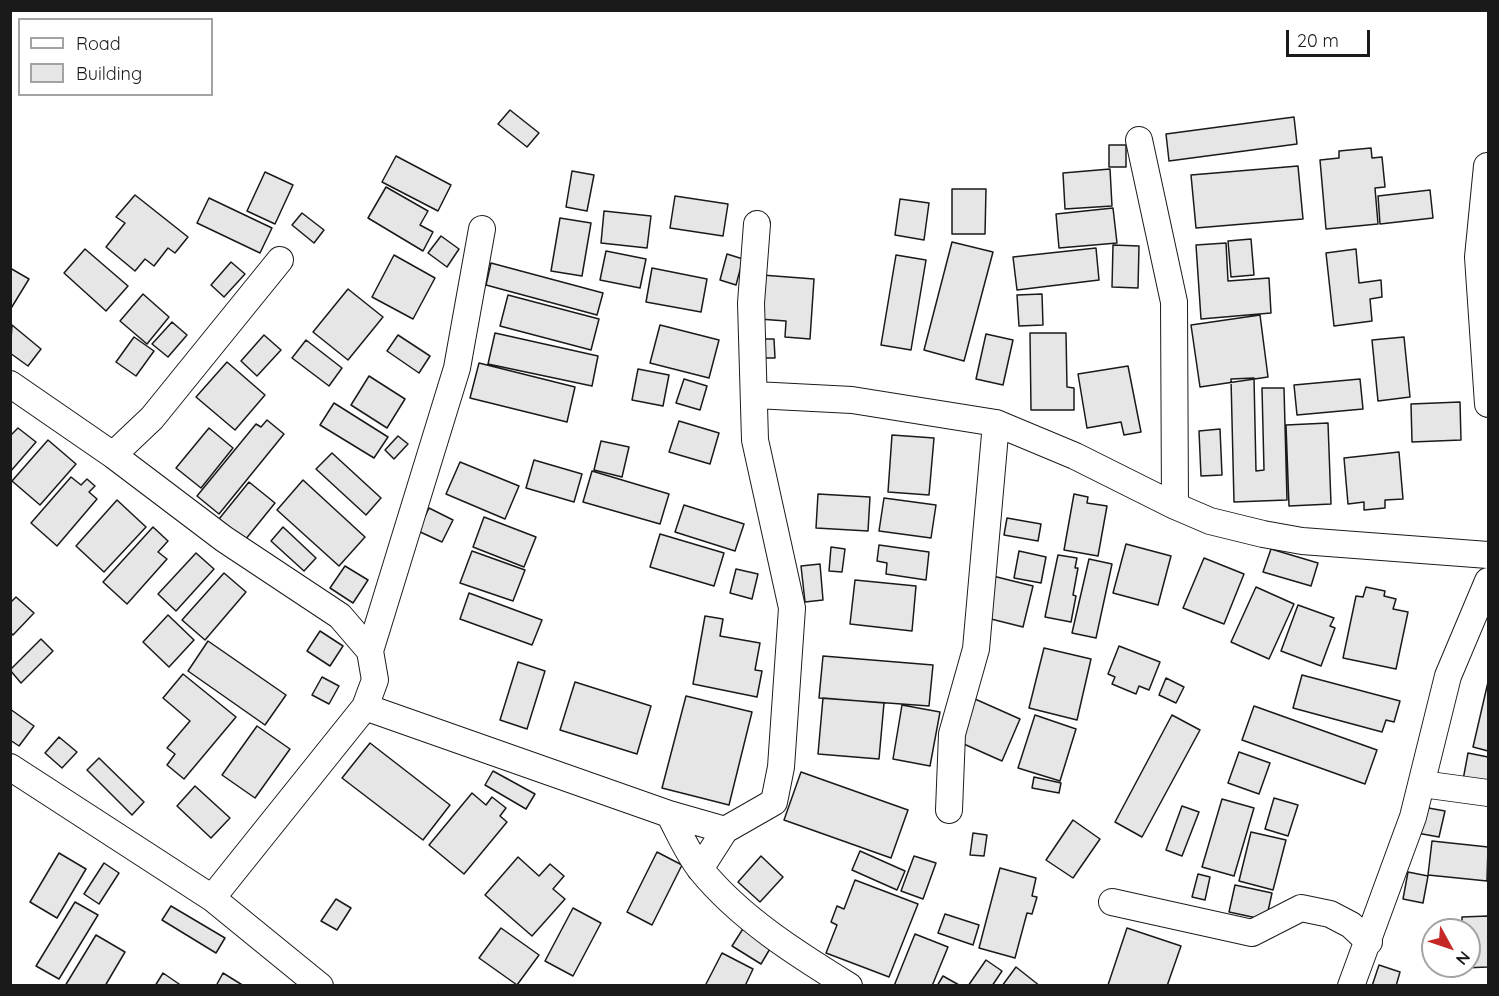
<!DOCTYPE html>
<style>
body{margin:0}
#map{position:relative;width:1499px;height:996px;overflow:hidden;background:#fff;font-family:Quicksand,sans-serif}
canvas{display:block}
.frame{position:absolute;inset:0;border:12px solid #1a1a1a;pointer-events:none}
.legend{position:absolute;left:18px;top:18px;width:195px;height:78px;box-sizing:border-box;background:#fff;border:2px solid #a3a3a3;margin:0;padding:8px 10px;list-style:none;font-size:18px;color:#1a1a1a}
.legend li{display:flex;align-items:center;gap:12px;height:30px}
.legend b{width:30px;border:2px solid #a3a3a3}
.north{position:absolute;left:1421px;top:918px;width:60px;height:60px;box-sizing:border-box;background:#fff;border:2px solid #a3a3a3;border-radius:50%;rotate:130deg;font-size:16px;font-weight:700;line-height:24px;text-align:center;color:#1a1a1a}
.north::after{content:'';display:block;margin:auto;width:21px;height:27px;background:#c62828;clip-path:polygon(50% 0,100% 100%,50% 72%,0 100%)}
.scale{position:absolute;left:1286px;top:30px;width:84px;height:27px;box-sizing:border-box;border:3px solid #1a1a1a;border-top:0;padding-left:8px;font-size:18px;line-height:21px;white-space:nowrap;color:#1a1a1a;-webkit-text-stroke:4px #fff;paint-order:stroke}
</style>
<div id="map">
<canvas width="1499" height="996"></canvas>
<div class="frame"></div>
<ul class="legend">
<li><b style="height:8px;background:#fff"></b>Road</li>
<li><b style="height:16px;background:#e6e6e6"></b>Building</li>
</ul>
<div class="north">N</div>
<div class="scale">20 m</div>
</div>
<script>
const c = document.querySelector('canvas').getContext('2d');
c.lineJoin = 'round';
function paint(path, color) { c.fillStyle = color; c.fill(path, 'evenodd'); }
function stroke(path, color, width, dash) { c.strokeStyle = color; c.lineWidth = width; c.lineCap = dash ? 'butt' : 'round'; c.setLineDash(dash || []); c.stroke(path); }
const building = new Path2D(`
 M510 110 539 133 527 147 498 124Z
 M1294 117 1297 144 1169 161 1166 134Z
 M1109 145H1126V167H1109Z
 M1371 148 1372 158 1382 157 1385 187 1375 188 1378 224 1326 229 1320 160 1339 158V151Z
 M396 156 451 185 438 211 382 182Z
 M1298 166 1303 219 1196 228 1191 175Z
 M1110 169 1112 206 1065 209 1063 173Z
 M572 171 594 175 587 211 566 207Z
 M265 172 293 185 275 224 247 211Z
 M386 187 428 211 420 225 433 232 423 251 368 218Z
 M952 189H986L985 234H952Z
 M1430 190 1433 218 1380 224 1378 196Z
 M135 195 188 237 175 253 168 248 154 266 145 259 135 271 106 247 125 223 116 217Z
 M675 196 728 204 723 236 670 228Z
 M209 198 272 228 260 253 197 223Z
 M900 199 929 203 924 240 895 235Z
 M1113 208 1117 243 1059 248 1056 214Z
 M604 211 651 216 647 248 601 243Z
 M302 213 324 230 314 243 292 225Z
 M560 218 591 223 582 276 551 271Z
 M441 236 459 249 447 267 428 253Z
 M1251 239 1254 275 1231 277 1228 241Z
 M952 242 993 252 964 361 924 350Z
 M1226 243 1228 281 1269 278 1271 313 1201 319 1196 245Z
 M1113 245 1139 246 1138 288 1112 287Z
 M1096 248 1099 280 1017 290 1013 257Z
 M85 249 128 286 106 311 64 273Z
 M1356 249 1359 283 1381 280 1382 297 1370 299 1372 321 1334 326 1326 253Z
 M606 251 646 259 640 288 600 280Z
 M727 254 743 259 736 285 720 280Z
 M394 255 435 278 413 319 372 297Z
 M896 255 926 260 911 350 881 345Z
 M231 262 245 274 224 297 211 285Z
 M491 263 603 293 597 315 486 285Z
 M10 268 29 279 10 310Z
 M652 268 707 279 701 312 646 302Z
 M762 275 814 279 810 339 785 337 786 321 759 319Z
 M348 289 383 317 348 360 313 332Z
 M143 294 169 317 147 344 120 321Z
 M1042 294 1043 325 1019 326 1017 295Z
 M508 295 599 319 591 350 500 326Z
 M1260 315 1268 377 1200 387 1191 325Z
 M172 322 187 335 168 357 152 344Z
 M12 325 41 349 28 366 10 353Z
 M660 325 719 340 709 378 650 363Z
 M495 333 598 356 592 386 488 364Z
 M1030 333H1066L1067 387 1074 388V410H1031Z
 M986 334 1013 340 1003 385 976 379Z
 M264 335 281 350 257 376 241 361Z
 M398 335 430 356 419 373 387 351Z
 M134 337 154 351 136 376 116 362Z
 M1404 337 1410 397 1378 401 1372 340Z
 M762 339H774L775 358H762Z
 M306 340 342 368 329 386 292 358Z
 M227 362 265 395 235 430 196 397Z
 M479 363 575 387 567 422 470 398Z
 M1128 366 1141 432 1124 435 1121 422 1087 428 1078 374Z
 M638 369 669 375 663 406 632 400Z
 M369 376 405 399 387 428 351 405Z
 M1254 378 1256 471 1264 470 1262 388H1284L1287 500 1234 502 1231 379Z
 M684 379 707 386 700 410 676 403Z
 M1360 379 1363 409 1297 415 1294 385Z
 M1460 402 1461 440 1412 442 1411 404Z
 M334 403 388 437 374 458 320 425Z
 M267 420 284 434 219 514 197 496 256 424 261 427Z
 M679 421 719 433 710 464 669 452Z
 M1328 423 1331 504 1289 506 1286 425Z
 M18 428 36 442 10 472V436Z
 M209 428 233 448 201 488 176 468Z
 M1220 429 1222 475 1201 476 1199 431Z
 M892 435 934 438 929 495 888 492Z
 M398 436 408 444 394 459 385 450Z
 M48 440 76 464 40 505 12 481Z
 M601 441 629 447 622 477 594 470Z
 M1399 452 1403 499 1385 500V508L1364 510V502L1348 504 1344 458Z
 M332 453 381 498 366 515 316 469Z
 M534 460 582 474 574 502 526 488Z
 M460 462 519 486 505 519 446 494Z
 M592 471 669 494 660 524 583 502Z
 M71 477 81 485 87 479 95 486 89 492 97 499 57 546 31 523Z
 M303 480 365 537 339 566 277 510Z
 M249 482 275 503 245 540 219 519Z
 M818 494 870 497 868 531 816 528Z
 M1074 494 1088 497 1087 503 1107 506 1098 556 1064 550Z
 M884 498 936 505 931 538 879 531Z
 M117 500 146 527 104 572 76 546Z
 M684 505 744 524 735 551 675 532Z
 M429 508 453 520 442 542 418 531Z
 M484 517 536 537 524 567 473 547Z
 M1007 518 1041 524 1038 541 1004 535Z
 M153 527 168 541 158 552 167 559 127 604 103 582Z
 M283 527 316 558 304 571 271 541Z
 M660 534 724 553 714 586 650 567Z
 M1126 544 1171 556 1158 605 1113 593Z
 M879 545 929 552 926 580 886 574 887 563 877 561Z
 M831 547 845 549 842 572 829 571Z
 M1271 549 1318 563 1311 586 1263 572Z
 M472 551 525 570 513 601 460 583Z
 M1019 551 1046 557 1041 583 1014 578Z
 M196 553 214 569 176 611 158 594Z
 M1058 555 1077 558 1075 568H1078L1073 595 1076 596 1071 622 1045 617Z
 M1204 558 1244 574 1224 624 1183 608Z
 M1089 559 1112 564 1096 638 1072 633Z
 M820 564 823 600 805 602 801 566Z
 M345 566 368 580 353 603 330 588Z
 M736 569 758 574 752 599 730 593Z
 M224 573 246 592 205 640 182 620Z
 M993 576 1033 586 1023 627 983 617Z
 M855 580 916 586 912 631 850 624Z
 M1256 587 1294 604 1269 659 1231 642Z
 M1366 587 1385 591 1384 596 1396 599 1393 609 1408 612 1396 669 1343 658 1356 596 1363 597Z
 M469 593 542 620 532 645 460 619Z
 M16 597 34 613 13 635 10 632V603Z
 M1298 605 1334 618 1330 626 1335 628 1321 666 1281 651Z
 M168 615 194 640 169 667 143 642Z
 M705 616 723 619 720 636 760 643 755 670 762 671 757 697 693 684Z
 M320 631 343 646 330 666 307 651Z
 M41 639 53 651 21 683 10 670Z
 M208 641 286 695 265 725 188 671Z
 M1119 646 1160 662 1149 690 1139 686 1136 694 1112 684 1115 677 1108 674Z
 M1044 648 1091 659 1077 720 1029 708Z
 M823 656 933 665 929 706 819 698Z
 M518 662 545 671 527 729 500 720Z
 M183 674 236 717 184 779 167 765 175 754 167 748 190 721 163 698Z
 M1302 675 1400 701 1394 722 1386 720 1382 732 1293 708Z
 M322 677 339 686 329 704 312 695Z
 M1166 678 1184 687 1176 703 1159 695Z
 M575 682 651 706 637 754 560 730Z
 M1488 682V751L1473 747Z
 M686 696 752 712 729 805 662 788Z
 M823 698 884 703 879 759 818 754Z
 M975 699 1020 719 1002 761 957 741Z
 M902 705 940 712 930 766 893 759Z
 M1254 706 1377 750 1365 784 1242 740Z
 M10 709 34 726 19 746 10 740Z
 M1035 715 1076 729 1060 781 1018 768Z
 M1172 715 1200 730 1142 837 1115 822Z
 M257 726 290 749 255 798 222 775Z
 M59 737 77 752 62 768 45 753Z
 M370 743 450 805 423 840 342 778Z
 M1239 752 1270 763 1259 794 1228 783Z
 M1468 753 1488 757V785L1463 780Z
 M99 758 144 802 132 815 87 770Z
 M493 771 535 794 526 809 485 785Z
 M801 772 908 810 891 858 784 820Z
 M1034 777 1061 783 1059 793 1032 788Z
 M195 786 230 818 211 838 177 806Z
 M472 793 486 805 492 797 506 808 500 816 507 822 464 874 429 845Z
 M1274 798 1298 805 1288 836 1265 829Z
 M1222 799 1254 808 1234 876 1202 867Z
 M1182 806 1199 812 1182 856 1166 850Z
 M1423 807 1445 811 1439 837 1417 833Z
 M1073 820 1100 839 1073 878 1046 860Z
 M1251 832 1286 840 1273 890 1239 881Z
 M973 833 987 835 984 856 970 855Z
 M1432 841 1488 847 1487 881 1428 875Z
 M860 851 905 871 897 890 852 870Z
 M657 852 682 865 652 925 627 912Z
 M59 853 86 869 57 918 30 902Z
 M761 856 783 877 760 902 738 882Z
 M914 856 936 863 923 899 901 891Z
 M518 857 539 876 550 864 564 876 553 889 565 899 532 936 485 895Z
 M104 863 119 873 99 904 84 894Z
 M1000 868 1036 878 1032 896 1037 897 1032 914 1027 913 1015 958 979 948Z
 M1408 872 1428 876 1423 903 1403 899Z
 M1198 874 1210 877 1205 900 1192 897Z
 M855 880 918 904 889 977 826 953 837 925 831 922 837 906 844 909Z
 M1235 885 1272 893 1266 920 1229 912Z
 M336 899 351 908 337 930 321 921Z
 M75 902 98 915 59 979 36 966Z
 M171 906 225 938 216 953 162 920Z
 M573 908 601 923 573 976 545 961Z
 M945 914 979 925 973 945 938 933Z
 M1488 916V967L1463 968 1469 966V930H1462V917Z
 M746 924 774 942 761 964 732 946Z
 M501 928 539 955 517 985 479 958Z
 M1127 928 1181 946 1167 986 1108 985Z
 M915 934 948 947 932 986H894Z
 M96 935 125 952 105 986H65Z
 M722 953 753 969 745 986H705Z
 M986 960 1002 971 992 986H968Z
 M1379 965 1400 972 1396 986H1372Z
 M1016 967 1040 986H1002Z
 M163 973 182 986H155Z
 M223 973 244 986H216Z
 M943 976 959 985 937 986Z`);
const street = new Path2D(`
 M1139 140 1174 302 1175 506
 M1487 166 1478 257 1488 404
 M10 384 113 455 224 539 340 616 370 651
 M755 395 852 400 996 423 1075 456 1175 506 1210 521 1263 534 1302 541 1488 555
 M113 455 152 418 280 260
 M365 707 669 814 725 830 774 802 781 767 792 608 755 440 751 303 757 224
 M10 767 212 898 320 986
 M1422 784 1488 793
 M949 810 952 734 976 649 996 423
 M669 814C679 832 688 854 701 870 740 918 797 954 849 986
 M700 869 725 830
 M212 898 365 707 375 680 370 651 457 368 482 229
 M1112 902 1252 933 1301 908 1330 914 1351 925 1369 942
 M1351 986 1413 817 1448 676 1488 581`);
paint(building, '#e6e6e6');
stroke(building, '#1a1a1a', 1.5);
stroke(street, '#1a1a1a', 28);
stroke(street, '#fff', 26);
</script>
